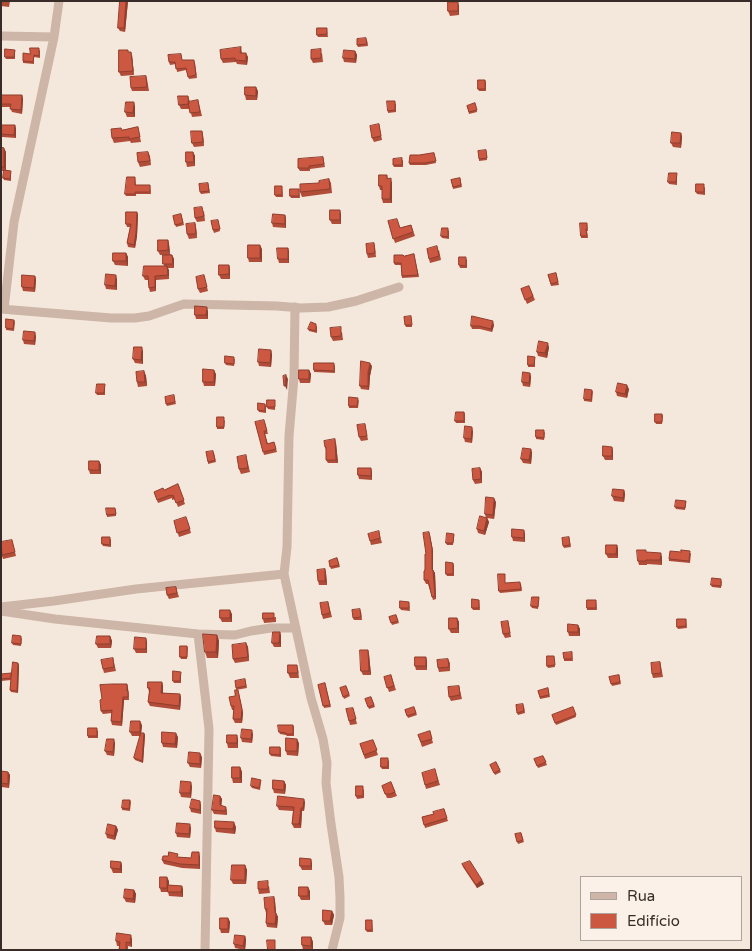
<!DOCTYPE html>
<meta charset="utf-8">
<style>
body{margin:0}
#map{position:relative;width:752px;height:951px;overflow:hidden;background:#f4e7dc;font-family:"Varela Round",sans-serif}
canvas{display:block}
.frame{position:absolute;inset:0;border:2px solid #392c28;pointer-events:none}
.legend{position:absolute;left:580px;top:876px;width:162px;height:65px;box-sizing:border-box;background:#fbf1e9;border:1px solid #ada29c;margin:0;padding:6px 9px;list-style:none;font-size:15px;color:#392c28}
.legend li{display:flex;align-items:center;gap:10px;height:25px}
.legend b{width:25px;border:1px solid #ada29c}
</style>
<div id="map">
<canvas width="752" height="951"></canvas>
<div class="frame"></div>
<ul class="legend">
<li><b style="height:6px;background:#cdb5a7"></b>Rua</li>
<li><b style="height:14px;background:#cd5841"></b>Edifício</li>
</ul>
</div>
<script>
const c = document.querySelector('canvas').getContext('2d');
c.lineJoin = 'round';
function stroke(path, color, width, dash) { c.strokeStyle = color; c.lineWidth = width; c.lineCap = dash ? 'butt' : 'round'; c.setLineDash(dash || []); c.stroke(path); }
function paint(path, color) { c.fillStyle = color; c.fill(path, 'evenodd'); }
const minor = new Path2D(`
 M1 36 54 37
 M1 309 111 318H135L149 316 184 304 277 306 301 308 328 307 356 301 399 287
 M4 309 14 222 54 37 59 1
 M284 574 311 698 323 739 327 763 326 783 331 824 339 877 340 898V918L332 950
 M1 607 54 601 136 589 284 574 287 547 289 436 294 377 295 307
 M1 611 55 619 198 634 235 635 251 631 271 628H296
 M198 634 209 729 205 950`);
const wall = new Path2D(`
 M1 1H10L9 7 1 6Z
 M120 1H128L125 32 120 31 118 28Z
 M459 6V15L450 16 448 11Z
 M327 30 328 37H318L317 35Z
 M367 40 368 46 358 47 357 45Z
 M241 47 242 53 248 57 247 65 237 64 236 62 223 63 221 59Z
 M15 50V59H6L5 57Z
 M40 50V58L34 57V64L23 63V61L30 54Z
 M355 51 357 55 356 63 344 62 343 58Z
 M128 52 132 55 134 75 121 76 119 72Z
 M322 53 323 62 313 63 311 59Z
 M181 54 182 60 195 63 197 78 189 79 186 70 177 72 176 64 170 65 169 62Z
 M146 76 147 79 149 91H132L131 88Z
 M485 80 486 82V91H479L478 89Z
 M258 91 257 100H246L245 95Z
 M1 95H22L23 99 22 114 12 112 10 107H1Z
 M188 96 190 102 198 100 202 116 192 117 190 109H181L179 105Z
 M396 103V112L388 113V111Z
 M475 103 477 112 469 114 467 106Z
 M135 106V117H127L125 112Z
 M379 124 382 140 374 142 372 138Z
 M1 125H15L16 129V138L2 137V147L6 152V170L11 173V181L4 180 3 178 4 171H1Z
 M138 127 141 142 131 143 130 141 114 143 112 138 121 128 122 130Z
 M202 131 203 135 204 146 194 147 192 143Z
 M681 133 682 137 681 148 673 147 671 143Z
 M486 150 487 160 479 161V159Z
 M148 152 150 156 151 165 140 167 138 162Z
 M193 152 195 156V166L187 167 186 162Z
 M434 153 436 163 426 165H410L409 163 419 155Z
 M323 157 325 167 310 169V171H300L298 168Z
 M403 160V167H394L393 165Z
 M387 175 388 179 392 183V203H383L382 199V190H380L379 186Z
 M677 175V185L669 184 668 182Z
 M135 177 136 185H150L151 194H136V196H126L125 194Z
 M460 178 462 187 453 189 451 180Z
 M329 179 331 183 332 193 302 197 300 192 319 183Z
 M208 183 210 193 201 194 200 192Z
 M282 186 283 197H276L275 195Z
 M705 187V195L697 194 696 192Z
 M299 189 300 198H291L290 196Z
 M204 211 205 221 197 222 195 218Z
 M137 212 138 215 137 236 135 248 128 247 127 243 130 227H127L126 224Z
 M181 214 184 225 176 227 173 216Z
 M341 214V224H332L330 220Z
 M285 215 286 219V228L273 227 272 223Z
 M218 220 220 231 214 233 213 230Z
 M388 221 400 228 411 225 415 236 395 243Z
 M195 223 196 227 197 238 189 239 187 234Z
 M587 223 588 231H587L588 238H581V236Z
 M449 230V239L442 238 441 236Z
 M168 240 169 244 170 254 172 255 174 259V268H168L169 279 156 280V291L150 292 149 288 148 280H145L143 276 164 266 163 255H160L158 251Z
 M374 243 375 247 376 257 368 258 367 254Z
 M288 248 289 252V263H279L278 259Z
 M262 249V262H249L248 258Z
 M439 250 441 260 430 263 429 259Z
 M126 253 128 257V266L115 265 113 261Z
 M414 254 419 277 402 278 401 265H395L394 263 404 256Z
 M467 259V268H460L459 265Z
 M229 265 230 269V279H221L219 275Z
 M556 273 559 285 551 286 548 275Z
 M204 275 208 291 200 293 198 289Z
 M35 276 36 280 35 292 23 291 22 287Z
 M117 279V290L106 289 105 285Z
 M529 286 535 300 527 304 521 289Z
 M208 311V319H196L195 315Z
 M411 316 412 327H406L405 325Z
 M14 320 15 322 14 331 6 330V328Z
 M494 325 492 332 480 329H472L471 326Z
 M317 326V333L309 331 308 329Z
 M342 332 343 340 333 341 331 337Z
 M36 336 35 345 24 344 23 340Z
 M549 347 547 358 538 356 537 352Z
 M271 350 272 355 271 367 259 366 258 362Z
 M143 351V364L135 363 133 359Z
 M235 359 234 366 226 365 225 363Z
 M535 359V367H528V365Z
 M335 365V373L314 372V370Z
 M372 366 370 376 369 390 361 389 360 386Z
 M309 370 311 374 310 383H300L299 379Z
 M144 371 146 376 147 386 138 387 137 382Z
 M530 373 531 377 530 387 523 386 522 382Z
 M216 374 215 386H204L203 382Z
 M105 386V395H97L96 393Z
 M629 389 627 398 617 396 616 392Z
 M592 390 593 392 592 402 584 401V399Z
 M174 397 176 404 167 406 166 404Z
 M359 400 358 408H349V406Z
 M275 402V410L268 409 267 407Z
 M265 404 266 406V413L259 412 258 410Z
 M464 412 465 414V423H456L455 421Z
 M662 414 663 416 662 424H656L655 422Z
 M225 420 224 429H217V427Z
 M255 422 265 423 268 434H265L268 444 274 442 277 452 264 455Z
 M365 424 368 440 361 441 359 437Z
 M473 431 472 443 465 442 464 438Z
 M545 432 544 440 536 439V437Z
 M336 443 338 463H328L326 460V450L325 447Z
 M612 447 613 451V460H605L603 456Z
 M531 449 532 453 531 464 523 463 521 459Z
 M214 453 216 462 208 464V462Z
 M246 455 250 472 241 474 239 469Z
 M99 461 101 465V474H90L89 470Z
 M371 468 372 473V480L359 479 358 475Z
 M480 468 482 472V483L475 484 473 480Z
 M178 484 185 504 178 507 175 499 172 500V498L158 503 154 492 164 490Z
 M624 490 625 494 624 502 614 501 612 496Z
 M686 501V503L685 510 676 509 675 507Z
 M496 502 494 519 487 518 489 522 485 535 478 533 477 529 486 518 485 514Z
 M116 510V516L107 517V515Z
 M174 521 188 522 191 533 179 537Z
 M454 534V536L453 545H447L446 543Z
 M525 534V542L513 541 512 537Z
 M430 535 433 551V570L435 573 436 599 433 600 428 584H426L424 580 426 554Z
 M380 536 382 543 371 545 370 541Z
 M569 537 571 547 564 548 563 546Z
 M111 539V547L103 546 102 544Z
 M12 540 16 556 3 559 1 553Z
 M617 545 618 549V558H608L606 554Z
 M646 552 662 557V565L647 564V565H639L638 561Z
 M691 553 690 563 669 561V559Z
 M337 558 340 567 331 569 329 561Z
 M453 563 454 565V576H447L446 574Z
 M325 569 326 573 327 585H319L318 581Z
 M505 574V583L521 584 522 591 500 593 499 591Z
 M722 581 721 588 712 587 711 585Z
 M177 591 179 597 169 599 167 595Z
 M539 599 538 609 532 608 531 606Z
 M479 600 480 610H473L472 608Z
 M596 600 597 610H587V608Z
 M328 602 332 617 323 619 322 615Z
 M409 602 410 611 401 610 400 608Z
 M361 611 362 620H354L353 618Z
 M232 614V622H222L220 618Z
 M396 615 399 623 392 625 389 617Z
 M276 617V622L264 623 263 619Z
 M457 618 459 622V633H451L449 629Z
 M686 619 687 628 678 629 677 627Z
 M508 621 511 637 505 638 503 634Z
 M578 625 580 629V636H569L568 632Z
 M280 632 281 636V647H274L272 643Z
 M217 635 219 641 218 658H207L205 652Z
 M110 636 112 641 111 648H98L96 644Z
 M22 638 21 646 13 645 12 643Z
 M147 642V653H136L134 649Z
 M246 643 248 647 249 661 235 663 233 659Z
 M187 646 188 648 187 659H181L180 657Z
 M368 650 369 654 371 675H363L361 671Z
 M572 654 573 661H564V659Z
 M554 656 555 667 548 668 547 666Z
 M426 657 427 662V670H416L415 666Z
 M113 658 116 671 104 673 103 669Z
 M448 659 450 663V671L439 672 438 668Z
 M660 662 661 666 663 677 653 678 652 674Z
 M19 665 18 693 11 692 10 690 11 680 1 681V674L12 675Z
 M298 669 299 678H290L288 673Z
 M181 674V683H174L173 681Z
 M391 675 396 690 389 692 384 677Z
 M619 675 621 684 612 686 609 677Z
 M245 679 247 688 236 690V688Z
 M162 682 163 686V693L180 694 181 698 180 710 150 706 148 702 149 692 148 688Z
 M325 683 331 707 324 708 318 685Z
 M127 684 128 688 129 700H124L122 726 112 725 111 721 112 713 103 714 101 711 102 699Z
 M346 686 350 696 344 699 340 688Z
 M459 686 462 699 451 701 449 697Z
 M548 688 550 697 540 699 538 691Z
 M239 694 243 713 242 723H235L233 719 234 710H232L231 706 235 696Z
 M371 697 375 707 369 709 365 699Z
 M524 706 525 713 518 715 517 713Z
 M414 707 417 715 408 718 405 710Z
 M573 707 576 717 556 725 552 715Z
 M354 712 357 724 350 725 349 721Z
 M142 725 141 733 145 735 143 763 135 760 134 758 140 736H132L130 732Z
 M293 725 294 727V736H287L286 735 280 734 279 732Z
 M98 730V738H88V736Z
 M430 731 433 743 422 747 418 735Z
 M253 734 252 743 242 742 241 738Z
 M178 737 177 748 163 747 162 743Z
 M238 739V748H228L227 743Z
 M373 740 378 755 365 759 360 744Z
 M115 743 114 756 107 755 105 751Z
 M299 743 298 756 287 755 286 751Z
 M280 747 281 749V757L271 756 270 754Z
 M543 756 547 765 538 768 534 759Z
 M202 757 201 768 190 767 188 763Z
 M389 760V769H382L381 767Z
 M496 762 501 772 495 775 490 765Z
 M240 767 242 772V783H233L232 778Z
 M1 771 8 772 10 775 9 788 1 787Z
 M436 773 440 785 426 789 425 785Z
 M284 781 286 785 285 794 274 793 273 789Z
 M261 782 260 790 252 788 251 786Z
 M391 782 397 796 391 798H387L382 786Z
 M192 786 191 798 181 797 180 793Z
 M364 789V798L357 799 356 796Z
 M220 796 222 799 221 806 226 807 227 810V815L214 814 212 810Z
 M130 800 131 802 130 811 122 810V808Z
 M305 802 304 811H302L301 828H294L292 824 293 811 279 810 277 806Z
 M201 805V814L191 812 190 808Z
 M444 809 448 821 425 828 422 817 434 814Z
 M116 826 118 830 115 840 107 838 106 834Z
 M236 827 235 834 216 832 215 828Z
 M191 828 190 838 177 837 176 833Z
 M521 833 524 842 518 844 515 834Z
 M179 857 191 858 200 857V869L182 868 164 864 162 860Z
 M121 862 122 866V873H113L111 868Z
 M312 863V870H302L300 866Z
 M462 864 482 880 484 884 477 888 463 867Z
 M245 865 247 870 246 884H233L231 880Z
 M169 881V885L182 886 183 890V897L169 896 168 892H161L160 888Z
 M269 886 270 893 259 894 258 889Z
 M134 890 136 894 135 903 126 902 124 898Z
 M310 891V900H301L299 896Z
 M274 897 275 901 276 913 278 917 277 928 267 927 266 923V913L265 909Z
 M332 911 334 915 332 925H325L323 921Z
 M228 918 230 922 229 933H221L220 929Z
 M372 920 373 932H367L366 930Z
 M245 936 246 940 245 950 235 948 234 944Z
 M311 937 313 942V950H303L302 945Z
 M132 939V947L128 946V950H119V946H117L116 941Z`);
const shadedWall = new Path2D(`
 M126 1H128L125 32 124 28Z
 M458 2 459 6V15L458 11Z
 M355 51 357 55 356 63 355 59Z
 M131 52 132 55 134 75 133 71Z
 M246 53 248 57 247 65 246 61Z
 M256 87 258 91 257 100 256 96Z
 M22 95 23 99 22 114 21 110Z
 M134 102 135 106V117L133 113Z
 M15 125 16 129V138L14 135Z
 M202 131 203 135 204 146 203 142Z
 M681 133 682 137 681 148 680 143Z
 M1 134 2 137V151L1 149Z
 M4 148 6 152V171L4 167Z
 M193 152 195 156V166L194 162Z
 M391 178 392 183V203L390 199Z
 M340 210 341 214V224L340 220Z
 M137 212 138 215 137 236 135 248 134 245Z
 M285 215 286 219V228L285 224Z
 M195 223 196 227 197 238 196 234Z
 M168 240 169 244 170 254 168 250Z
 M260 245 262 249V262L260 258Z
 M288 248 289 252V263L288 259Z
 M126 253 128 257V266L126 261Z
 M172 255 174 259V268L173 264Z
 M229 265 230 269V279L229 274Z
 M167 266 169 270V279L168 275Z
 M116 275 117 279V290L115 286Z
 M35 276 36 280 35 292 34 288Z
 M155 276 156 280V291L155 287Z
 M207 307 208 311V319L206 315Z
 M493 321 494 325 492 332 491 329Z
 M35 332 36 336 35 345 34 341Z
 M548 343 549 347 547 358 545 353Z
 M142 347 143 351V364L141 360Z
 M271 350 272 355 271 367 270 363Z
 M370 363 372 366 370 376 369 390 368 386V372Z
 M214 370 216 374 215 386 214 382Z
 M309 370 311 374 310 383 309 379Z
 M144 371 146 376 147 386 145 382Z
 M530 373 531 377 530 387 529 383Z
 M286 375 288 379 287 390 285 386Z
 M627 385 629 389 627 398 625 394Z
 M472 427 473 431 472 443 471 439Z
 M335 439 336 443 338 463 336 460Z
 M612 447 613 451V460L612 456Z
 M531 449 532 453 531 464 529 460Z
 M99 461 101 465V474L99 470Z
 M371 468 372 473V480L371 476Z
 M480 468 482 472V483L481 479Z
 M624 490 625 494 624 502 623 498Z
 M494 498 496 502 494 519 493 515Z
 M487 518 489 522 485 535 484 531Z
 M524 530 525 534V542L524 538Z
 M429 532 433 551V573L432 570Z
 M617 545 618 549V558L616 554Z
 M661 553 662 557V565L660 560Z
 M325 569 326 573 327 585 325 581Z
 M433 570 435 573 436 599 435 596Z
 M230 610 232 614V622L230 618Z
 M457 618 459 622V633L458 628Z
 M578 625 580 629V636L578 632Z
 M280 632 281 636V647L279 643Z
 M217 635 219 641 218 658 216 652Z
 M110 636 112 641 111 648 110 644Z
 M146 638 147 642V653L146 649Z
 M246 643 248 647 249 661 248 657Z
 M368 650 369 654 371 675 369 671Z
 M426 657 427 662V670L426 666Z
 M18 663 19 665 18 693 17 691Z
 M162 682 163 686V697L161 693Z
 M127 684 128 688 129 700 127 691Z
 M238 690 243 713 242 723 241 719Z
 M180 694 181 698 180 710 179 706Z
 M123 697 124 700 122 726 121 722Z
 M140 721 142 725 141 736 140 732Z
 M252 730 253 734 252 743 251 739Z
 M144 733 145 735 143 763 142 761Z
 M176 733 178 737 177 748 175 744Z
 M237 735 238 739V748L237 743Z
 M114 739 115 743 114 756 113 752Z
 M297 739 299 743 298 756 297 751Z
 M200 753 202 757 201 768 200 764Z
 M240 767 242 772V783L240 778Z
 M8 772 10 775 9 788 8 784Z
 M284 781 286 785 285 794 284 790Z
 M191 782 192 786 191 798 190 793Z
 M220 796 222 799 221 809 220 805Z
 M304 799 305 802 304 811 303 808Z
 M200 801 201 805V814L200 810Z
 M301 808 302 811 301 828 299 824Z
 M234 822 236 827 235 834 233 829Z
 M190 824 191 828 190 838 189 834Z
 M116 826 118 830 115 840 114 836Z
 M199 852 200 857V869L199 865Z
 M311 859 312 863V870L311 866Z
 M121 862 122 866V873L120 869Z
 M245 865 247 870 246 884 245 880Z
 M167 877 169 881 168 892 167 888Z
 M482 880 484 884 477 888 476 885Z
 M182 886 183 890V897L181 892Z
 M308 887 310 891V900L308 896Z
 M134 890 136 894 135 903 133 899Z
 M274 897 275 901 276 913 278 917 277 928 275 924V913Z
 M332 911 334 915 332 925 330 921Z
 M228 918 230 922 229 933 228 929Z
 M131 935 132 939V947L130 943Z
 M245 936 246 940 245 950 243 946Z
 M311 937 313 942V950L311 946Z`);
const building = new Path2D(`
 M120 1H126L124 28H118Z
 M448 2H458V11H448Z
 M317 28H327V34L317 35Z
 M366 38 367 44 357 45V39Z
 M241 47 240 53H246V61L235 60V58L221 59 220 50Z
 M30 48H39V56L34 55 33 62 23 61V53L30 54Z
 M5 49 15 50 14 57H5Z
 M321 49V58L311 59V50Z
 M119 50H128V52H131L133 71 119 72Z
 M344 50 355 51V59L343 58Z
 M181 54 182 60H194L196 75 188 77 186 68 176 69 175 62H169L168 55Z
 M146 76 147 87 131 88 130 77Z
 M478 80H485V89H478Z
 M245 87H256V96L245 95Z
 M1 95H22L21 110 10 109 11 104H1Z
 M178 96H188L189 104 179 105Z
 M198 100 200 112 190 113 188 102Z
 M387 101H395V110L388 111Z
 M126 102H134L133 113 125 112Z
 M475 103 477 110 469 112 467 106Z
 M379 124 381 136 372 138 370 126Z
 M1 125H15L14 135 1 134Z
 M138 127 140 137 129 139V137L112 138 111 129 121 128 122 130Z
 M191 131H202L203 142 192 143Z
 M672 132 681 133 680 143H671Z
 M1 147 4 148V167H1Z
 M486 150 487 158 479 159 478 151Z
 M148 152 150 161 138 162 137 153Z
 M186 152H193L194 162H186Z
 M434 153 436 161 425 163H409L410 155H419Z
 M323 157 324 164 309 166V168H298V159Z
 M402 158V165H393V159Z
 M4 170 11 171 10 179 3 178Z
 M669 173H677L676 182H668Z
 M379 175H387V179L391 178 390 199H382V186H379Z
 M127 177H135V185H150V192H135V194H125Z
 M460 178 461 185 453 187 451 180Z
 M329 179 330 189 300 192V184L319 183V181Z
 M208 183 209 191 200 192 199 184Z
 M696 184H704V192H696Z
 M275 186H282V195H275Z
 M290 189H299V196H290Z
 M202 207 204 216 195 218 194 208Z
 M330 210H340V220H330Z
 M126 212H137L136 233 134 245 127 243 131 224H126Z
 M181 214 183 223 175 225 173 216Z
 M273 214 285 215V224L272 223Z
 M397 219 400 228 411 225 413 232 393 239 388 221Z
 M218 220 220 229 213 230 211 221Z
 M195 223 196 234H187L186 224Z
 M580 223H587V229H586L587 236H581Z
 M442 228H448V237L441 236Z
 M158 240H168V250L158 251Z
 M374 243 375 253 367 254 366 244Z
 M248 245H260V258H248Z
 M437 246 439 256 429 259 427 249Z
 M277 248H288V259H278Z
 M113 253H126V261H113Z
 M414 254 418 275 402 276 401 263H394V255H403L404 256Z
 M163 255H172L173 264H163Z
 M459 257H466V266L459 265Z
 M219 265H229V274L219 275Z
 M144 266H167L168 275 155 276V287L149 288 148 276H143Z
 M556 273 558 282 551 284 548 275Z
 M106 274 116 275 115 286 105 285Z
 M22 275 35 276 34 288 22 287Z
 M204 275 207 287 198 289 196 277Z
 M529 286 533 296 525 300 521 289Z
 M195 306 207 307 206 315H195Z
 M411 316 412 325H405L404 317Z
 M472 316 493 321 491 329 479 326H471Z
 M6 319 14 320 13 329 6 328Z
 M311 322 316 324V331L308 329Z
 M341 327V336L331 337 330 328Z
 M24 331 35 332 34 341 23 340Z
 M539 341 548 343 545 353 537 352Z
 M134 347H142L141 360 133 359Z
 M259 349 271 350 270 363 258 362Z
 M225 356 234 357V364L225 363Z
 M528 356 535 357 534 365H528Z
 M361 361 370 363 368 372V386H360Z
 M314 363H334V371L314 370Z
 M203 369 214 370V382H203Z
 M299 370H309V379H299Z
 M144 371 145 382H137L136 372Z
 M523 372 530 373 529 383 522 382Z
 M286 375 285 386H284L283 376Z
 M618 383 627 385 625 394 616 392Z
 M97 384H105L104 393H96Z
 M585 389 592 390 591 400 584 399Z
 M174 395 175 402 166 404 165 397Z
 M349 397 358 398 357 406H349Z
 M267 400H275V407H267Z
 M258 403 265 404V411L258 410Z
 M456 412H464V421H455Z
 M655 414H662V422H655Z
 M217 417H224V427H217Z
 M264 420 267 431H264L267 444 274 442 276 449 263 452 255 422Z
 M365 424 367 436 359 437 357 425Z
 M465 426 472 427 471 439 464 438Z
 M536 430H544V438L536 437Z
 M335 439 336 460H326V447H325L324 441Z
 M603 446 612 447V456H603Z
 M523 448 531 449 529 460 521 459Z
 M213 451 215 460 208 462 206 452Z
 M246 455 248 468 239 469 237 457Z
 M89 461H99V470H89Z
 M358 468H371V476L358 475Z
 M480 468 481 479 473 480 472 469Z
 M178 484 184 500 176 503 173 495 171 496 170 495 157 500 154 492 163 488 164 490Z
 M613 489 624 490 623 498 612 496Z
 M486 497 494 498 493 515 485 514Z
 M676 500 686 501 685 508 675 507Z
 M106 508H115L116 514 107 515Z
 M480 516 487 518 484 531 477 529Z
 M186 517 190 529 177 533 174 521Z
 M512 529 524 530V538L512 537Z
 M379 531 380 538 370 541 368 534Z
 M429 532 432 548V570H433L435 596 432 597 428 580H424V571L425 570V554H426L423 533Z
 M447 533 454 534 453 543H446Z
 M102 537H110V545L102 544Z
 M569 537 570 545 563 546 562 538Z
 M12 540 15 552 2 555 1 542Z
 M606 545H617L616 554H606Z
 M637 550H646V552L661 553 660 560H646V561H638Z
 M681 550 690 551 689 561 669 559 670 551 681 552Z
 M337 558 339 565 330 567 329 561Z
 M446 562 453 563V574H446Z
 M325 569V581H318L317 570Z
 M498 574H505V583L520 582 521 589 499 591Z
 M712 578 721 579V586L711 585Z
 M176 587 177 593 167 595 166 588Z
 M532 597H539L538 607 531 606Z
 M472 599 479 600V608H472Z
 M587 600H596V608H587Z
 M400 601 409 602V608H400Z
 M328 602 330 613 322 615 320 603Z
 M360 609 361 617 353 618 352 610Z
 M220 610H230V618H220Z
 M263 613H274V618L263 619Z
 M396 615 398 621 391 623 389 617Z
 M449 618H457L458 628 449 629Z
 M677 619H686V626L677 627Z
 M508 621 510 633 503 634 501 622Z
 M568 624 578 625V632H568Z
 M273 632H280L279 643H272Z
 M203 634 217 635 216 652H205Z
 M13 635 21 636V644L12 643Z
 M97 636H110V644H96Z
 M135 637 146 638V649H134Z
 M246 643 248 657 233 659 232 645Z
 M180 646H187V657H180Z
 M360 650H368L369 671H361Z
 M572 652V659H564L563 653Z
 M547 656H554L555 665 547 666Z
 M415 657H426V666H415Z
 M113 658 114 667 103 669 101 660Z
 M448 659 449 667 438 668 437 660Z
 M13 662 18 663 17 691 10 690 11 678 1 679V674L11 673V677Z
 M660 662 661 673 652 674 651 663Z
 M288 665H297L298 673H288Z
 M173 671 181 672 180 681H173Z
 M391 675 394 686 387 688 384 677Z
 M619 675 620 682 611 684 609 677Z
 M245 679 246 686 236 688 235 681Z
 M148 682H162L161 693 180 694 179 706 148 702 150 688H148Z
 M325 683 330 705 323 706 318 685Z
 M112 684H127V691H128V697H123L121 722 111 721 112 710 101 711 100 700 102 699 100 685Z
 M346 686 349 694 343 697 340 688Z
 M459 686 460 695 449 697 448 687Z
 M548 688 549 695 540 697 538 691Z
 M235 690H238L242 709 241 719H233L234 706H231L229 697 235 696Z
 M371 697 374 705 368 707 365 699Z
 M523 704 524 711 517 713 516 705Z
 M414 707 416 713 407 716 405 710Z
 M573 707 576 715 555 723 552 715Z
 M353 708 356 719 349 721 346 709Z
 M131 721H140V732H130Z
 M278 725H293V734H286V733L279 732Z
 M88 728H97V736H88Z
 M242 729 252 730 251 739 241 738Z
 M430 731 432 739 421 742 418 735Z
 M162 732 176 733 175 744 162 743Z
 M141 733H144L142 761 134 758Z
 M227 735H237V743H227Z
 M286 738 297 739V751H286Z
 M107 739H114L113 752 105 751Z
 M373 740 377 750 364 755 360 744Z
 M270 747H280V755L270 754Z
 M189 752 200 753V764L188 763Z
 M543 756 546 762 537 766 534 759Z
 M381 758H388V767H381Z
 M496 762 500 770 494 773 490 765Z
 M232 767H240V778H232Z
 M435 769 438 781 425 785 422 773Z
 M1 771 8 772V784L1 783Z
 M252 778 261 780 259 788 251 786Z
 M273 780 284 781V790L273 789Z
 M181 781 191 782 190 793H180Z
 M391 782 395 792 390 794H385L382 786Z
 M356 786H363V796H356Z
 M214 795 220 796V805L226 807 225 811 212 810Z
 M278 796 304 799 303 808H301L299 824H292L294 807 277 806Z
 M192 799 200 801V810L190 808Z
 M123 800H130L129 809 122 808Z
 M444 809 447 818 424 825 422 817 434 814 433 812Z
 M215 821 234 822 233 829 215 828Z
 M177 823 190 824 189 834 176 833Z
 M108 824 116 826 114 836 106 834Z
 M521 833 523 840 517 842 515 834Z
 M169 852 178 854 177 857 191 858 192 852H199V865L180 864 162 860 163 856H168Z
 M300 858 311 859V866H300Z
 M111 861 121 862 120 869 111 868Z
 M470 861 482 880 476 885 462 864Z
 M232 865H245V880H231Z
 M160 877H167V888H160Z
 M268 881V889H258V882Z
 M168 885 182 886 181 892H168Z
 M299 887H308V896H299Z
 M125 889 134 890 133 899 124 898Z
 M274 897 275 913H276L275 924 266 923 267 909H265L264 898Z
 M323 910 332 911 330 921H323Z
 M220 918H228V929H220Z
 M366 920H372V930H366Z
 M117 933 131 935 130 943 126 942V950H119L120 942 116 941Z
 M235 935 245 936 243 946 234 944Z
 M302 937H311V946L302 945Z
 M267 940H275V950H268Z`);
stroke(minor, '#cdb5a7', 9);
paint(wall, '#b04c38');
paint(shadedWall, '#903e2e');
paint(building, '#cd5841');
stroke(building, '#903e2e', 1);
</script>
